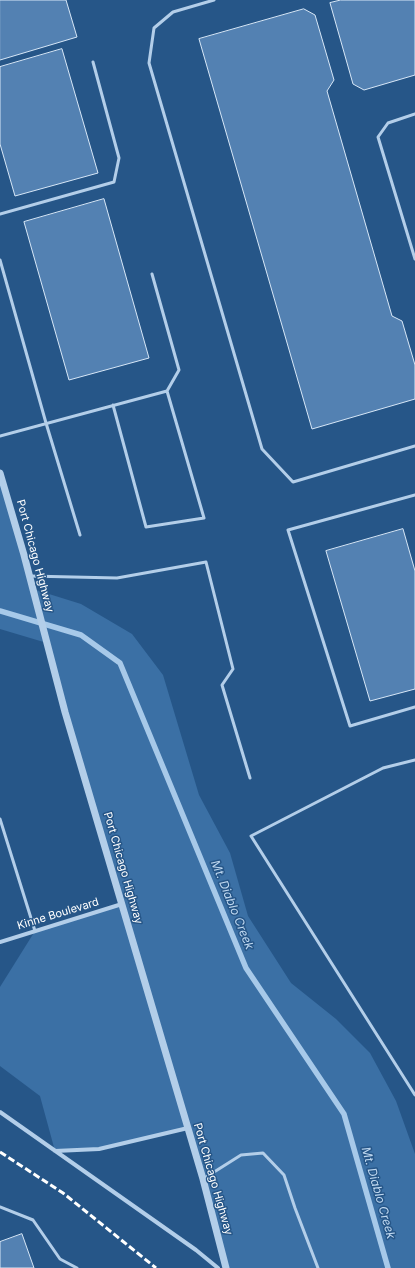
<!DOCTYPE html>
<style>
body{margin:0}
canvas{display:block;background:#265688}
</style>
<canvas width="415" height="1268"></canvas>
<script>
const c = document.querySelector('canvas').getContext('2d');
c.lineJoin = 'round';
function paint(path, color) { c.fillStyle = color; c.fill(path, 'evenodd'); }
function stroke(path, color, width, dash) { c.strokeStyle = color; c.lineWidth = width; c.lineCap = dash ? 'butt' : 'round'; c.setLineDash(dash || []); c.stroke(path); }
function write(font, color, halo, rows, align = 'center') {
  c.font = font + ' Inter,sans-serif'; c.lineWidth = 3; c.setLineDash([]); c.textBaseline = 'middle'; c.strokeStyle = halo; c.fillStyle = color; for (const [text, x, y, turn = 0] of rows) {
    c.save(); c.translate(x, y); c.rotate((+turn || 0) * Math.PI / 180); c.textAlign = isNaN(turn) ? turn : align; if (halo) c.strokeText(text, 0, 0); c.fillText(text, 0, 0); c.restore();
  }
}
const green = new Path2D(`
 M0 473 33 589 81 604 132 634 163 675 199 795 230 853 248 916 291 983 336 1019 370 1053 396 1101 415 1154V1268H226L188 1128 99 1149 55 1151 40 1096 0 1066V987L35 931 122 904 47 643 0 629Z`);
const stream = new Path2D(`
 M0 611 81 635 120 663 246 968 344 1114 388 1268`);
const building = new Path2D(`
 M0 0H66L77 37 0 60Z
 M341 0H415V75L364 90 353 84 330 3Z
 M304 9 315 15 334 80 327 91 392 316 402 321 415 365V399L312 429 199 39Z
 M62 49 98 173 15 196 0 144V67Z
 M104 199 149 358 69 380 24 222Z
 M403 529 415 571V689L370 701 326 551Z
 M22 1234 34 1268H0V1242Z`);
const service = new Path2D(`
 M214 0 173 12 154 28 149 63 262 449 293 482 415 446
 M415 114 388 123 378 137 415 259
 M0 214 114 182 119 158 93 62
 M0 260 46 423 80 535
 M152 274 179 370 167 391
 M0 436 167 391 204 518 146 527 113 405
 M415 495 288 530 350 726 415 707
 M29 576 117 578 206 562 233 669 222 685 250 778
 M415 760 383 768 251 836 415 1095
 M0 819 35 931
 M203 1179 241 1155 263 1153 284 1175 295 1208 318 1268
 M0 1207 33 1220 60 1259 77 1268`);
const minor = new Path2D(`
 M0 942 122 904
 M0 1112 196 1250 218 1268
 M55 1151 99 1149 188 1128`);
const tertiary = new Path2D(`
 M0 473 24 555 65 712 203 1179 226 1268`);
const rail = new Path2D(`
 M0 1152 63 1193 156 1268`);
const streetNames = [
 ["Port Chicago Highway",35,556,75],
 ["Port Chicago Highway",123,868,74],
 ["Kinne Boulevard",58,914,-17],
 ["Port Chicago Highway",213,1179,74]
];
const waterNames = [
 ["Mt. Diablo Creek",232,905,68],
 ["Mt. Diablo Creek",378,1193,74]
];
paint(green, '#3b70a5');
stroke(stream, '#a7c9e9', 5.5);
paint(building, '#5381b2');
stroke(building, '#d7e7f7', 1);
stroke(service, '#b3cee9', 3);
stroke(minor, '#b3cee9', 4);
stroke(tertiary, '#b3cee9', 7);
stroke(rail, '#fff', 3, [7, 3]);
write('11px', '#fff', '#265688', streetNames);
write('italic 12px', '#bfd8f0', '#265688', waterNames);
</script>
